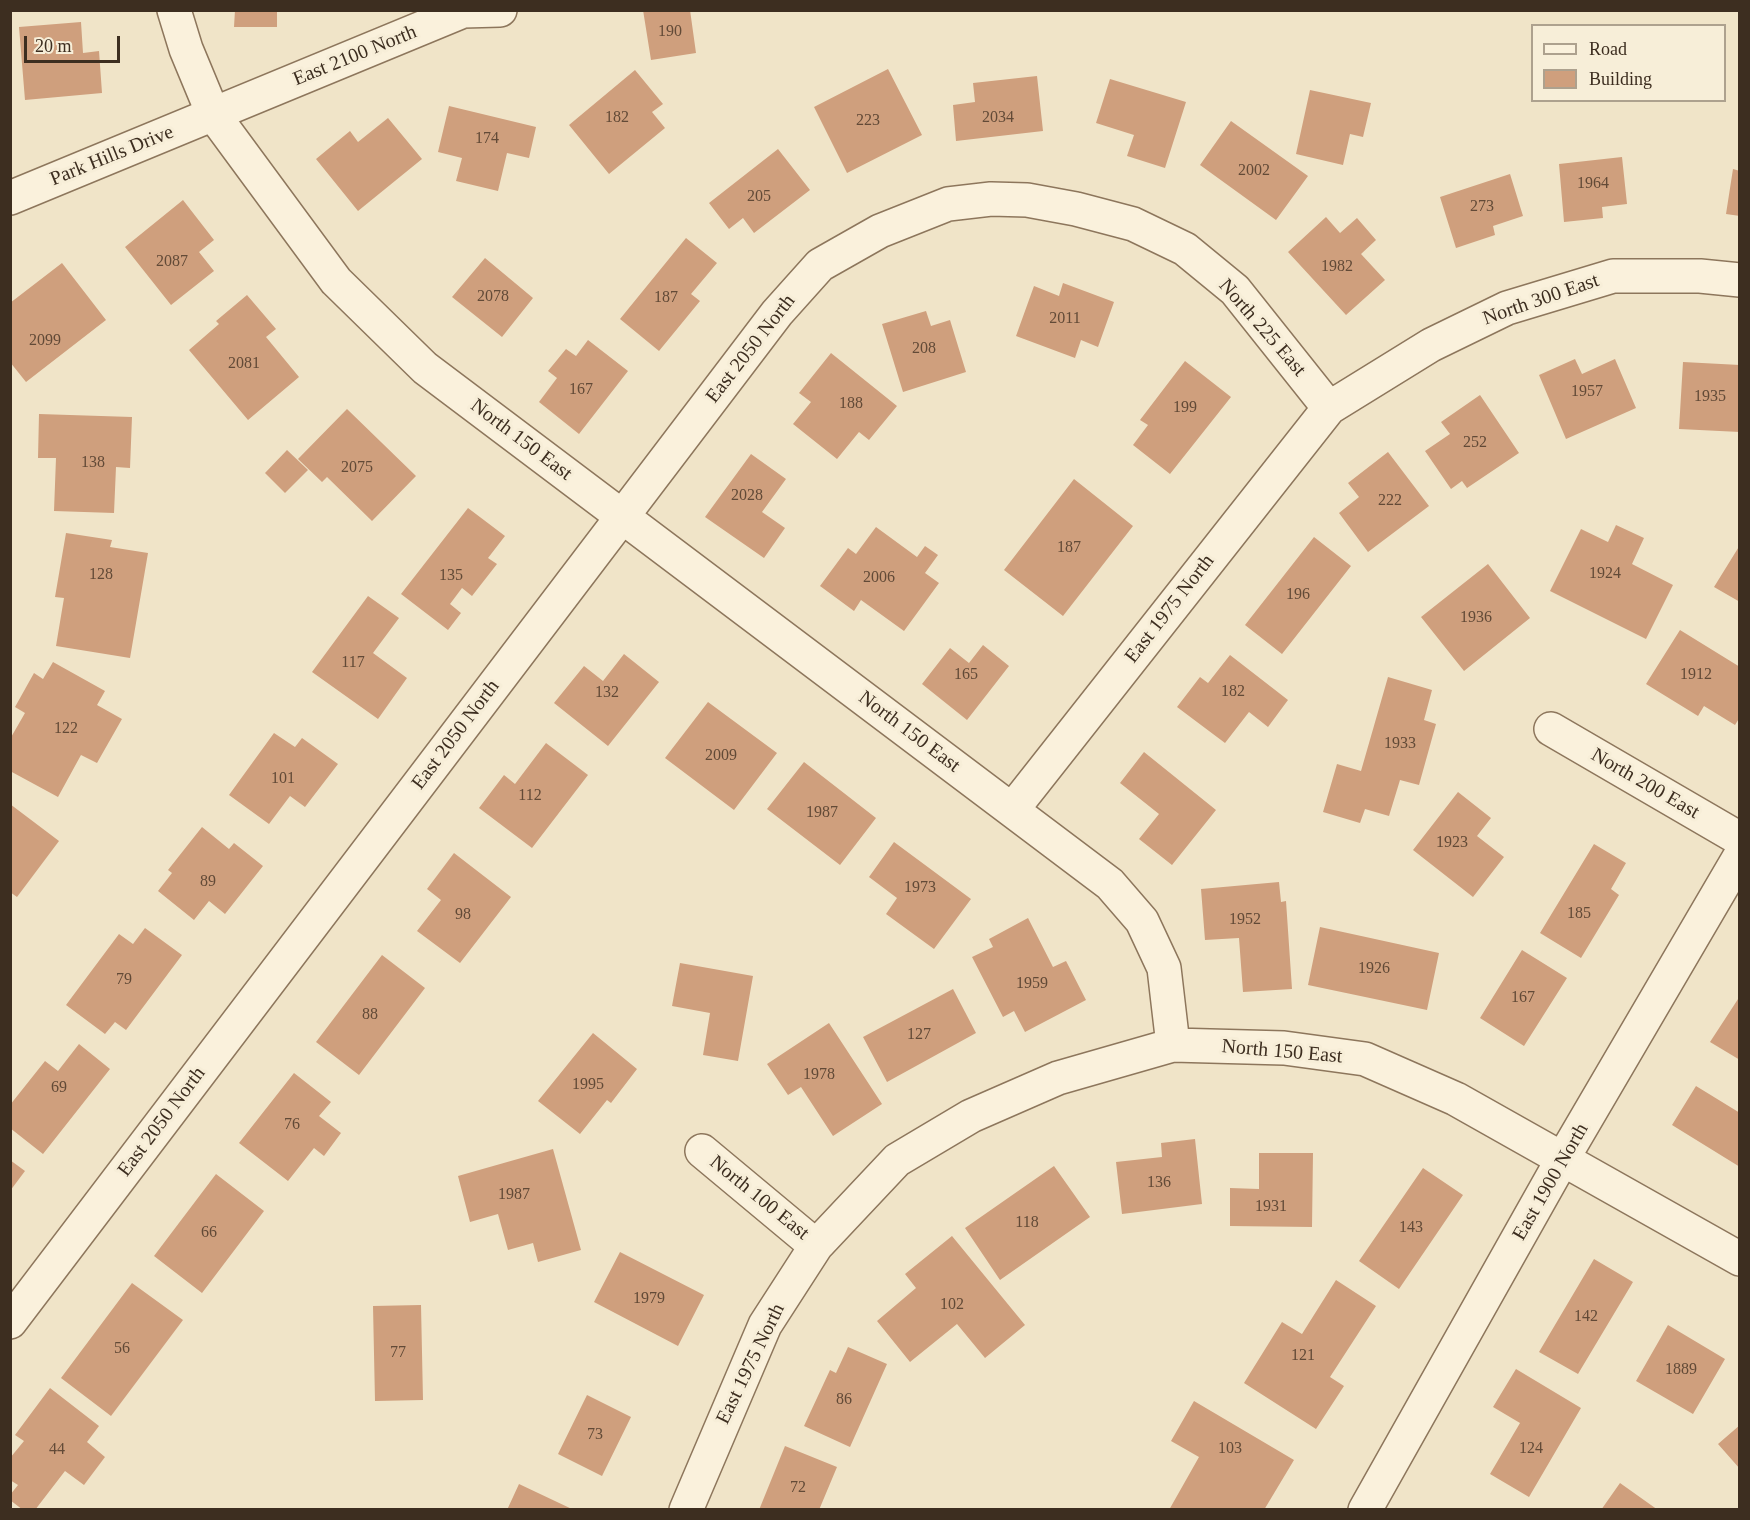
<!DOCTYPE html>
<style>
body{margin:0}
#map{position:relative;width:1750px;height:1520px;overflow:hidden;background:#f0e4c8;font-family:"Times New Roman",serif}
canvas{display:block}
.frame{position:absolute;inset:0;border:12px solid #3d2e20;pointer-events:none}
.legend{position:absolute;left:1531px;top:24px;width:195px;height:78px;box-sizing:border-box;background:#f7eed8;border:2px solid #ada18e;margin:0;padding:8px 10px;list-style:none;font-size:18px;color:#3d2e20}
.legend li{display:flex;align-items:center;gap:12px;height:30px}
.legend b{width:30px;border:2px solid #ada18e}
.scale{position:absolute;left:24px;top:36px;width:96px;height:27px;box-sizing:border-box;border:3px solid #3d2e20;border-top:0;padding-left:8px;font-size:18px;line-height:21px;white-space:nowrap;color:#3d2e20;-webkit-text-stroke:4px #f7eed8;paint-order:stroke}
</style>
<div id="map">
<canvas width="1750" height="1520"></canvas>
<div class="frame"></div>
<ul class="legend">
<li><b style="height:8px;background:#faf1dc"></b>Road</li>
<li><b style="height:16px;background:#cf9f7d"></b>Building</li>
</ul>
<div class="scale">20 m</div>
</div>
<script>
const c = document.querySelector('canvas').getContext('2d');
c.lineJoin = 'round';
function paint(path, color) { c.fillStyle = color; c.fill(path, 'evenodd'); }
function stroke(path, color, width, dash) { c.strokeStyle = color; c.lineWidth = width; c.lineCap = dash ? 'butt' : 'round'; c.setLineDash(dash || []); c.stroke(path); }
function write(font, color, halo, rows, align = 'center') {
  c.font = font + ' "Times New Roman",serif'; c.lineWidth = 6; c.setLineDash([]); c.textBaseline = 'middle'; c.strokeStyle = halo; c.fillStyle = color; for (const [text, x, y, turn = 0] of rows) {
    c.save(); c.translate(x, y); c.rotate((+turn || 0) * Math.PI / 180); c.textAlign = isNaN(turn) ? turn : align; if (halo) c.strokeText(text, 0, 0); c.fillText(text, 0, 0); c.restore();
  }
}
const building = new Path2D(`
 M235 10H277V27H234Z
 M643 10H690L696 53 651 60Z
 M81 22 83 53 99 51 102 93 25 100 19 27Z
 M888 69 922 135 847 173 814 107Z
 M635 70 663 104 652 112 665 128 609 174 569 125Z
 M1037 76 1043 131 956 141 953 105 975 102 973 83Z
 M1110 79 1186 102 1165 168 1127 156 1134 135 1096 123Z
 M1310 90 1371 103 1363 137 1350 134 1343 165 1296 154Z
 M449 106 536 127 529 158 507 153 498 191 456 181 462 158 438 152Z
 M388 118 422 159 358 211 316 159 350 131 358 142Z
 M1231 121 1308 176 1276 220 1200 165Z
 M778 149 810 190 754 233 743 218 729 229 709 203Z
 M1622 157 1627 204 1602 207 1603 218 1564 222 1559 164Z
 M1733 169 1740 171V216L1726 214Z
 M1510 174 1523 216 1493 226 1495 235 1456 248 1440 197Z
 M183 200 214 240 199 252 214 271 171 305 125 247Z
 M1326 217 1340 233 1357 218 1376 240 1361 254 1385 280 1346 315 1288 252Z
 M686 238 717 263 691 294 700 301 659 351 620 319Z
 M485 258 533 298 502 337 452 297Z
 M62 263 106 320 26 382 10 362V303Z
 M1063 283 1114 302 1098 347 1081 340 1075 358 1016 336 1034 286 1059 296Z
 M247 295 276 329 266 337 299 377 248 420 189 350 219 324 216 321Z
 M926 311 931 326 950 320 966 372 903 392 882 324Z
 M588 340 628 371 579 434 539 402 557 378 548 371 566 349 576 356Z
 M831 353 897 406 869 440 859 432 837 459 793 424 811 402 799 393Z
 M1575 359 1582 374 1615 359 1636 408 1566 439 1539 375Z
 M1185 361 1231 397 1170 474 1133 445 1148 425 1140 420Z
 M1683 362 1740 365V432L1679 429Z
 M1480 395 1519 453 1467 488 1462 481 1451 489 1425 451 1450 434 1441 422Z
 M347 409 416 476 372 521 327 477 322 482 298 459Z
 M39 414 132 417 130 468 116 467 114 513 54 511 56 458H38Z
 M287 450 308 470 285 493 265 473Z
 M1388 452 1429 506 1368 552 1339 513 1359 497 1348 483Z
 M751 454 786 479 762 512 785 528 764 558 705 517Z
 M1074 479 1133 526 1063 616 1004 570Z
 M468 508 505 536 488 558 497 564 472 596 462 588 450 604 461 613 448 630 401 594Z
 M1616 525 1644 538 1632 564 1673 585 1646 639 1550 591 1581 529 1608 542Z
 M876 527 917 557 925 546 938 555 925 573 939 583 904 631 861 600 854 611 820 586 848 548 856 554Z
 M66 533 112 540 110 547 148 553 130 658 56 646 64 598 55 597Z
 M1314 537 1351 566 1282 654 1245 625Z
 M1740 545V602L1714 587Z
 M1488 564 1530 618 1464 671 1421 617Z
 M368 596 399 618 373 653 407 678 378 719 312 672Z
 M1680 630 1740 667V717L1735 725 1704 706 1698 716 1646 684Z
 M983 645 1009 666 967 720 922 684 950 648 969 663Z
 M624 654 659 682 608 746 554 703 584 666 603 681Z
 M1230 655 1288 700 1268 727 1249 712 1225 743 1177 707 1200 677 1208 683Z
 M53 662 105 691 97 705 122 719 97 763 81 755 58 797 10 771V739L25 713 15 707 34 673 43 679Z
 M1388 677 1432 690 1424 720 1436 724 1419 785 1400 780 1389 816 1365 809 1360 823 1323 812 1337 764 1361 771Z
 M708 702 777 753 734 810 665 758Z
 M274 733 295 747 302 738 338 764 305 807 290 796 269 824 229 795Z
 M546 743 588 775 532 848 479 808 504 775 515 784Z
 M1144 752 1216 810 1172 865 1139 839 1159 814 1120 783Z
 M804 762 876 818 840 865 767 809Z
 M1458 792 1491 818 1477 836 1504 857 1473 897 1413 850Z
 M10 804 59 841 17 897 10 892Z
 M202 827 229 849 234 843 263 866 225 914 209 901 194 920 158 891 172 873 168 870Z
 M894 842 971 899 934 949 886 914 897 898 869 877Z
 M1594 844 1626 863 1611 889 1619 895 1581 958 1540 933Z
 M454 853 511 897 460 963 417 931 441 900 427 889Z
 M1279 882 1281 902 1286 901 1292 989 1243 992 1239 938 1205 940 1201 889Z
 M1028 918 1053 967 1066 961 1086 1000 1025 1032 1014 1011 1003 1017 972 957 993 947 989 939Z
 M1320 927 1439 953 1427 1010 1308 985Z
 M145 928 182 955 126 1030 115 1022 105 1034 66 1005 119 934 133 944Z
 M1522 950 1567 978 1524 1046 1480 1018Z
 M382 955 425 988 359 1075 316 1042Z
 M680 963 753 976 738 1061 703 1055 710 1013 672 1006Z
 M953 989 976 1033 887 1082 863 1037Z
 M1740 996V1060L1710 1042Z
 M829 1023 882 1104 833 1136 801 1087 788 1095 767 1064Z
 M593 1033 637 1069 611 1103 607 1100 580 1134 538 1101Z
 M79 1044 110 1069 43 1154 10 1128V1105L45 1061 58 1071Z
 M294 1073 331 1102 319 1116 341 1133 324 1156 314 1148 288 1181 239 1143Z
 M1696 1086 1740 1113V1167L1672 1125Z
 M1195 1139 1202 1204 1122 1214 1116 1162 1162 1157 1161 1143Z
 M553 1149 581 1250 538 1262 533 1243 508 1250 498 1214 470 1222 458 1176Z
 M1259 1153H1313L1312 1227 1230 1226V1188L1259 1189Z
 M10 1160 25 1171 10 1191Z
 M1054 1166 1090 1217 1000 1280 965 1228Z
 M1423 1168 1463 1195 1399 1289 1359 1261Z
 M216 1174 264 1211 202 1293 154 1256Z
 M952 1236 1025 1325 985 1358 957 1324 910 1362 877 1321 916 1288 905 1274Z
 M620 1252 704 1295 678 1346 594 1302Z
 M1594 1259 1633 1282 1578 1374 1539 1352Z
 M1336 1280 1376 1306 1330 1377 1344 1386 1316 1429 1244 1383 1282 1322 1302 1334Z
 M132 1283 183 1320 111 1416 61 1378Z
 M421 1305 423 1400 375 1401 373 1306Z
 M1668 1325 1725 1359 1693 1414 1636 1381Z
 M848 1347 887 1364 850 1447 804 1426 830 1370 836 1373Z
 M1516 1369 1581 1408 1529 1497 1490 1474 1520 1423 1493 1407Z
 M50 1388 99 1426 87 1442 105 1457 84 1485 65 1471 35 1510H23L10 1500V1495L18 1485 10 1480V1458L24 1441 15 1435Z
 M587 1395 631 1417 602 1476 558 1454Z
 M1194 1401 1294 1460 1264 1510H1169L1199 1457 1171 1441Z
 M1740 1425V1469L1718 1444Z
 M785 1446 837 1467 819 1510H759Z
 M1620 1483 1658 1510H1601Z
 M519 1484 574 1510H507Z`);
const minor = new Path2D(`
 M174 10 186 49 213 114 336 281 425 368 1110 884 1142 921 1164 968 1173 1045
 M10 198 463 11 500 10
 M1551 729 1740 839
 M1012 810 1329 408 1431 345 1507 308 1613 276H1700L1740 280
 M702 1151 816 1246
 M10 1322 777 313 820 265 880 231 948 204 991 199 1027 200 1076 209 1133 224 1185 249 1235 290 1329 408
 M686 1510 765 1325 816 1246 897 1160 971 1116 1058 1078 1173 1045 1284 1048 1365 1059 1456 1099 1740 1259
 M1365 1510 1562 1160 1740 856`);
const numberNames = [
 ["190",670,32],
 ["182",617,118],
 ["2034",998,118],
 ["223",868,121],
 ["174",487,139],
 ["2002",1254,171],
 ["1964",1593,184],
 ["205",759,197],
 ["273",1482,207],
 ["2087",172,262],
 ["1982",1337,267],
 ["2078",493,297],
 ["187",666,298],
 ["2011",1065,319],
 ["2099",45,341],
 ["208",924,349],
 ["2081",244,364],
 ["167",581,390],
 ["1957",1587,392],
 ["1935",1710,397],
 ["188",851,404],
 ["199",1185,408],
 ["252",1475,443],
 ["138",93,463],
 ["2075",357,468],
 ["2028",747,496],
 ["222",1390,501],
 ["187",1069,548],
 ["1924",1605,574],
 ["128",101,575],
 ["135",451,576],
 ["2006",879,578],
 ["196",1298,595],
 ["1936",1476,618],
 ["117",353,663],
 ["165",966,675],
 ["1912",1696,675],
 ["182",1233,692],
 ["132",607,693],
 ["122",66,729],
 ["1933",1400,744],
 ["2009",721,756],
 ["101",283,779],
 ["112",530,796],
 ["1987",822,813],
 ["1923",1452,843],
 ["89",208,882],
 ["1973",920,888],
 ["185",1579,914],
 ["98",463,915],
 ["1952",1245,920],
 ["1926",1374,969],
 ["79",124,980],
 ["1959",1032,984],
 ["167",1523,998],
 ["88",370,1015],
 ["127",919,1035],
 ["1978",819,1075],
 ["1995",588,1085],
 ["69",59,1088],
 ["76",292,1125],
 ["136",1159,1183],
 ["1987",514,1195],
 ["1931",1271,1207],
 ["118",1027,1223],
 ["143",1411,1228],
 ["66",209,1233],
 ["1979",649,1299],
 ["102",952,1305],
 ["142",1586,1317],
 ["56",122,1349],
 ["77",398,1353],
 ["121",1303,1356],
 ["1889",1681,1370],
 ["86",844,1400],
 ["73",595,1435],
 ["103",1230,1449],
 ["124",1531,1449],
 ["44",57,1450],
 ["72",798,1488]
];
const streetNames = [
 ["East 2100 North",355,56,-22],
 ["Park Hills Drive",112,156,-22],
 ["North 300 East",1541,300,-19],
 ["North 225 East",1262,328,49],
 ["East 2050 North",751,349,-52],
 ["North 150 East",521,440,37],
 ["East 1975 North",1170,609,-52],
 ["North 150 East",909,732,37],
 ["East 2050 North",456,735,-53],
 ["North 200 East",1645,784,30],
 ["North 150 East",1282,1052,5],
 ["East 2050 North",162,1122,-53],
 ["East 1900 North",1551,1182,-60],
 ["North 100 East",759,1198,39],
 ["East 1975 North",751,1364,-64]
];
paint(building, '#cf9f7d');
stroke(minor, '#8d765c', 36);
stroke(minor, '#faf1dc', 33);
write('16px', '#624a37', null, numberNames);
write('20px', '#3d2e20', '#f7eed8', streetNames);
</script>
